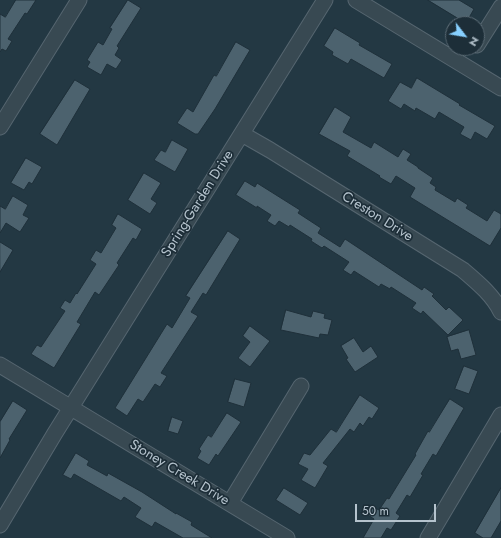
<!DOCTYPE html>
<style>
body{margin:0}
#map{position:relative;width:501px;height:538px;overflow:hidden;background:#233843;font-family:Jost,sans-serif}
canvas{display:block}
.north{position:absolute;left:445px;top:16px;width:40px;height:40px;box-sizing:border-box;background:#1d2e38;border:1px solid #5a6a74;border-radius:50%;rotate:121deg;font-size:11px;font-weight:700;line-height:16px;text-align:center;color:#b5c3cd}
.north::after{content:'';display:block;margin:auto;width:14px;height:18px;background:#87d0ff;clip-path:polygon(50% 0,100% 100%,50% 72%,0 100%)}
.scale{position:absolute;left:355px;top:504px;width:81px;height:18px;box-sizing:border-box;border:2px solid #b5c3cd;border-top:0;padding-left:5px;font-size:12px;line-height:14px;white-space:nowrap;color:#b5c3cd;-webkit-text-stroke:3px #1d2e38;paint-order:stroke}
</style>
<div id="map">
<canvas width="501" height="538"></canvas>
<div class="north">N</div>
<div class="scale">50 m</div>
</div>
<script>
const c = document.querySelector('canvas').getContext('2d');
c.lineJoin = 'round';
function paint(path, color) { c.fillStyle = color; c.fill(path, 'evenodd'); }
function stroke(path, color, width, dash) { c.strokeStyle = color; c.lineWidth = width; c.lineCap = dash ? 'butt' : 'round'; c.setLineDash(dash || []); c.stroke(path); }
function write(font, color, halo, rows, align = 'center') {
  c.font = font + ' Jost,sans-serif'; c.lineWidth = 3.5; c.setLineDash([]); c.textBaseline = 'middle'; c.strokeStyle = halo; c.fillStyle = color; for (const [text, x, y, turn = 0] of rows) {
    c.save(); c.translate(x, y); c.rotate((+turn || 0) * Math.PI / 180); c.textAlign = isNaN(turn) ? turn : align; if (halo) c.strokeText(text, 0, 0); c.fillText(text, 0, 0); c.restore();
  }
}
const building = new Path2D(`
 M16 0H36L27 14 25 13 8 39 12 41 6 51 2 49 0 52V14L5 17Z
 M128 0 141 8 117 46 119 48 115 55 122 60 116 69 107 64 101 75 87 67 90 62 87 60 98 42 103 45 112 29 110 28Z
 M428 0H459L474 9 466 23Z
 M335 28 360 43 359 45 392 64 384 78 351 59 348 64 332 55 333 52 324 46Z
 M236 42 250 50 215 109 198 134H195L177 123 187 108 193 112 214 75 216 76Z
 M417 78 460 104 459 105 495 126 487 139 475 132 471 140 460 134 464 127 439 112 435 119 416 108 415 111 404 104 401 109 388 101 400 82 411 88Z
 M75 80 90 89 57 145 40 134Z
 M335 107 351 117 343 132 371 148 374 142 398 157 403 149 411 154 407 160 418 167V168L433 178 430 183 436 187 435 190 455 202 457 198 468 205 466 208 487 221 494 210 501 214V228L490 246 410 197 415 188 396 176 391 184 379 177 380 176 347 156 350 151 319 134Z
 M172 140 188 149 175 172 154 160 161 150 165 152Z
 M26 158 42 167 32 184 29 182 24 190 11 183Z
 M144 173 161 183 151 199 157 203 150 214 128 200Z
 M245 181 255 187 257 183 300 210 298 213 321 228 318 233 340 247 345 239 422 290 424 287 434 294 432 296 446 310 449 307 463 320 448 335 423 311 421 314 412 308 416 303 391 287 390 289 381 284 379 287 354 271 351 275 343 270 349 262 324 246 322 248 311 241 312 239 290 225 289 227 279 221 275 226 267 221 271 215 257 206V208L236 195Z
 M13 196 28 205 23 215 29 218 20 232 6 223 0 233V206L5 209Z
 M118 214 142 229 136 240 133 238 117 263 119 265 99 295 95 292 77 322 81 324 54 368 31 354 37 345 41 347 65 311 60 308 65 300 70 303 76 293 77 294 96 264 90 260 96 250 101 253 116 228 112 225Z
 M228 231 240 239 206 295 203 293 191 312 198 316 161 373 167 376 160 387 155 384 143 402 138 399 127 416 115 408 167 324 172 328 190 298 186 296Z
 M0 242 13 250 0 272Z
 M286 310 311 317 313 311 325 314 324 318 332 320 328 335 320 334 319 338 281 330Z
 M250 326 270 341 250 367 238 358 250 342 243 336Z
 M469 330 476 355 461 359 458 349 451 351 447 337Z
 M354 338 363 352 371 346 378 357 355 372 346 359 348 358 341 346Z
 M464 366 478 371 469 394 455 389Z
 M235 379 251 383 244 407 228 402Z
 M360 395 379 408 372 419 369 417 363 426 360 423 354 432 350 429 323 463 328 466 315 488 301 480 308 469 298 464 304 453 310 455 331 429 336 432Z
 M450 399 464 408 436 456 433 454 421 474 423 475 410 497 407 495 396 513 400 516 391 530 387 528 381 538H363L374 519 368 515 373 507 379 510 387 498 389 499 416 455 415 454 428 431 429 432Z
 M13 401 27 410 9 439 10 440 0 458V422Z
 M227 413 241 422 218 456 216 454 209 465 197 458 201 451 199 449 208 435 211 437Z
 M172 417 183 421 178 434 168 431Z
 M76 453 89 461 87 465 107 476 108 473 142 492 176 514V513L192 522 191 525 212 538H183L155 522 152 527 135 517 141 508 124 497 121 501 74 474 71 479 63 475Z
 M284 488 308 503 300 515 276 500Z
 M501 488V521L491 538H483L475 533Z`);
const minor = new Path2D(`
 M356 0 501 88
 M477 45 501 7
 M0 127 79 0
 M242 134 270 150 463 270C477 282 493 295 501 312
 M0 365 287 538
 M230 503 301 386
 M0 525 55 433 325 0
 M428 538 501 415`);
const streetNames = [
 ["Spring-Garden Drive",198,204,-58],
 ["Creston Drive",377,217,32],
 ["Stoney Creek Drive",179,473,31]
];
paint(building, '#4c626e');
stroke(building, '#1f303a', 1);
stroke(minor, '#566670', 17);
stroke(minor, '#384952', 15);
write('14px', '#b5c3cd', '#1d2e38', streetNames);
</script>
